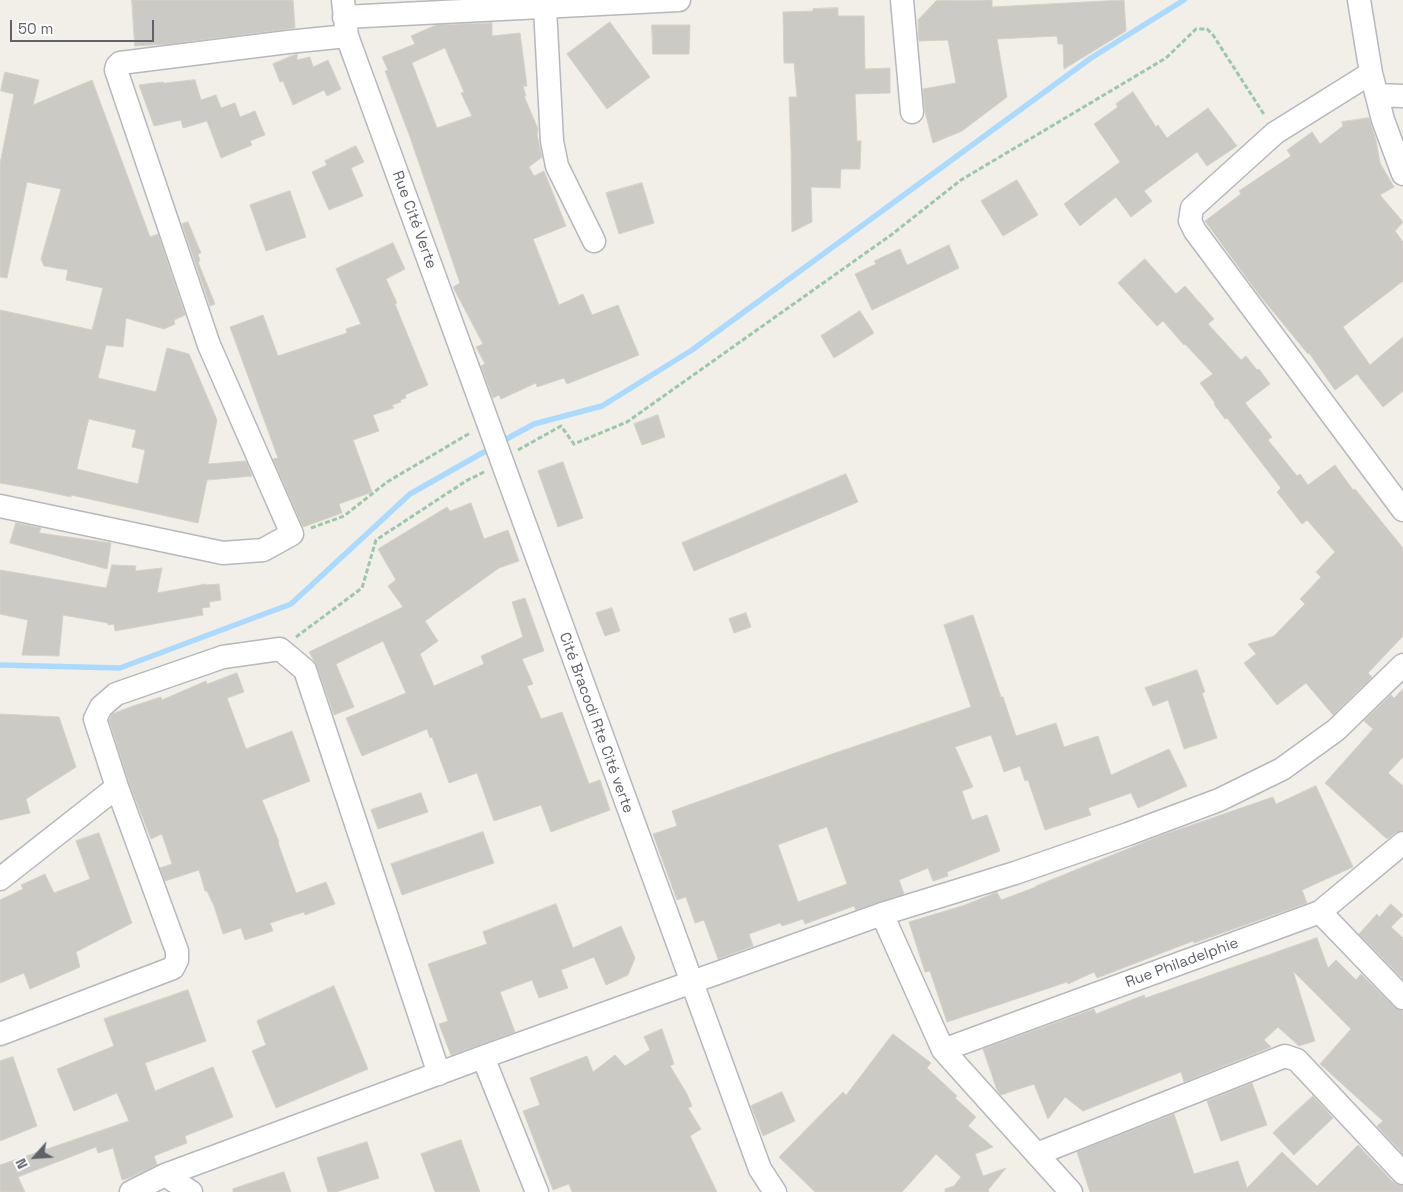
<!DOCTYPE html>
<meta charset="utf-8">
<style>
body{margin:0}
#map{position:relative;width:1403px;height:1192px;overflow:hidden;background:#f1efe8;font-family:"Space Grotesk",sans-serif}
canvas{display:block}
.north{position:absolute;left:10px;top:1132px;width:50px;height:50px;-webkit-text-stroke:4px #fff;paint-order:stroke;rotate:244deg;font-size:14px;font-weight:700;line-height:20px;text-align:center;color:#5f6368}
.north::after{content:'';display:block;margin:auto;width:18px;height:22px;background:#5f6368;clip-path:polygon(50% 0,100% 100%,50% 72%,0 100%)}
.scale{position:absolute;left:10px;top:20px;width:144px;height:22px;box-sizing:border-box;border:2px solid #5f6368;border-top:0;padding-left:6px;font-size:15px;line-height:18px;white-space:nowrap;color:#5f6368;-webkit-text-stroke:4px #fff;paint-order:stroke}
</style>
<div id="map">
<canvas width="1403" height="1192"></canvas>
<div class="north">N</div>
<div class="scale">50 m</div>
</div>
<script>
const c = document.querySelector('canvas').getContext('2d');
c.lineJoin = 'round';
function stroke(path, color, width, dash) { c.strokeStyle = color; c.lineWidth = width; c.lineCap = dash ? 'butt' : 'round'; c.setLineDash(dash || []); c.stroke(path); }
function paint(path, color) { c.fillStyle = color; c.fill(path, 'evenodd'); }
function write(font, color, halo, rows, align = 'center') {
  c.font = font + ' "Space Grotesk",sans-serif'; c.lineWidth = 5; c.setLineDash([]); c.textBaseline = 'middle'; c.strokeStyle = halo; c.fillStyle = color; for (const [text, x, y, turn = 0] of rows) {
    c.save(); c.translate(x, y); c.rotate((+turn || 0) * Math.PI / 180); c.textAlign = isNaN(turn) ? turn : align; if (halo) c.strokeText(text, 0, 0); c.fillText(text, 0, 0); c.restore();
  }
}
const stream = new Path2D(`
 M499 443 534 424 602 406 692 350 1091 58 1184 0
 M0 665 120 668 291 604 410 494 491 448`);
const building = new Path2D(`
 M132 0H293L295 28 169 44 135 46Z
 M992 0V7L1124 0 1126 31 1064 69 1063 44H1058L1057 36 997 39 1007 97 962 131 933 143 925 112 923 89 956 83 948 40 919 41 918 20 936 1Z
 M838 8V16H864L865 69 890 68V93L855 94 857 141H861L860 169H841L840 188 811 187 812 222 792 232 791 148 789 97H797L794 63H784L783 12 813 11V9Z
 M610 22 650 77 607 109 567 54Z
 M492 23V36L520 33 527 86H523L526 96H524L538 129 537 135 542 157 529 167 534 176 544 171 566 226 533 239 559 305 583 294 592 315 618 305 639 355 567 384 564 378 537 387 536 383 501 399 499 395 493 398 481 366 485 364 476 347 483 344 453 287 460 283 410 137 385 71 388 70 382 57 415 44 411 36 436 25ZM445 48 464 92 461 93 472 116 437 128 412 63Z
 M652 25H690L689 54H653Z
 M297 54V60L310 57 313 67 328 60 341 89 327 96 324 90 293 105 283 81 280 82 273 64Z
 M5 72 39 80 33 105 92 80 150 237 158 234 185 315 174 320 175 324 164 329 126 318 123 347 106 345 98 378 156 392 167 348 189 354 217 420 208 464 246 461 252 476 207 480 198 523 71 495V497L34 489 0 483V310L92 330 103 288 66 280 68 270 44 266 41 259 61 189 27 182 7 278 0 277V164L14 94 1 91ZM89 419 136 430 132 447 145 450 138 484 77 469Z
 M195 80 201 100 216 95 221 108 235 103 240 117 255 111 265 135 250 141 252 145 221 158 207 121 183 128 181 120 154 126 139 85 163 82 164 83Z
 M1133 92 1156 127 1158 125 1167 138 1208 108 1237 146 1207 166 1197 152 1144 191 1152 201 1131 217 1116 197 1080 226 1064 204 1120 162 1094 124 1118 107 1116 104Z
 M1369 118 1376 140 1380 163 1394 187 1380 195 1403 222 1395 231 1403 242V281L1343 327 1370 365 1403 337V391L1383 407 1357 374 1335 390 1309 353 1308 354 1257 292 1205 221 1241 194 1239 191 1291 156 1287 150 1312 132 1320 144 1343 126 1342 122Z
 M356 146 364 162 351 168 363 196 329 210 312 172 327 165 325 161Z
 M1017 180 1038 215 1003 236 981 201Z
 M642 183 654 223 619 234 606 193Z
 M290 191 306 237 266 251 250 205Z
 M188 222 201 253 198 254 200 261 198 262 215 304 210 306 182 224Z
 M393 243 405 269 386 279 397 303 395 304 428 385 405 395 406 398 400 400 401 402 392 405 394 408 373 415 379 431 353 440 372 492 339 504 342 513 303 527 273 459 278 458 230 327 263 315 278 356 347 333 346 329 361 324 336 269Z
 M949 245 959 268 872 310 855 274 876 264 874 261 900 249 907 265Z
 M1145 259 1176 294 1185 286 1214 319 1208 324 1241 360 1246 356 1257 370 1259 369 1270 384 1245 403 1272 437 1268 440 1297 476 1300 474 1308 485 1335 465 1353 490 1355 489 1403 548V636L1368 673 1372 677 1333 715 1306 683 1277 705 1244 663 1256 654 1248 644 1274 636 1305 604 1300 599 1321 577 1316 572 1335 552 1307 520 1302 524 1277 492 1281 488 1227 418 1225 419 1214 404 1215 403 1200 383 1213 374 1185 344 1184 345 1163 321 1157 326 1118 283Z
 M860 311 874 333 834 358 821 336Z
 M658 415 665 437 642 445 634 424Z
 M563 462 583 518 558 527 538 471Z
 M846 474 858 502 694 571 682 543Z
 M471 503 484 539 508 530 519 561 499 568 425 621 438 641 420 654 434 686 484 664 481 656 523 637 512 602 525 598 544 651 522 659 533 684 527 686 541 719 562 712 589 784 600 780 610 810 551 832 541 805 494 821 477 773 449 783 432 737 430 738 427 729 362 756 346 718 406 693 383 641 336 664 354 707 334 715 317 666 309 652 403 607 388 586 396 580 378 549 447 507 450 511Z
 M16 523 41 528 39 533 111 543 107 569 10 543Z
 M112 565 136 566 135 571 162 568 157 593 206 584V585L219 584 221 600 209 602 210 607 202 608 203 615 115 631 114 624 108 625V623L63 615 59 656 22 655 28 620 0 614V570L106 588Z
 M612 608 620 631 605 636 596 613Z
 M746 613 751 627 734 633 729 619Z
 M973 615 1001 697H1003L1016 736 1056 723 1064 747 1098 736 1111 775 1169 749 1187 786 1138 808 1131 793 1088 808 1091 815 1045 830 1028 780 1025 781 1020 766 1004 772 991 735 955 747 973 787 962 791 972 820 987 815 1000 851 947 872 948 876 933 881 928 868 899 880 904 894 856 910 854 906 805 924 803 919 782 926 780 923 749 934 753 946 718 959 704 920 695 923 686 897 677 900 653 834 677 826 672 811 829 755 971 707 944 625ZM827 827 847 884 798 902 778 845Z
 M1197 670 1205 692 1202 693 1217 738 1184 749 1168 700 1153 706 1145 688Z
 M237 673 244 692 227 698 246 749 292 731 310 781 262 800 279 842 278 843 296 893 326 882 335 904 305 915 304 912 270 923 273 931 245 940 241 928 223 934 214 906 207 891H205L199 870 165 881 160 868 172 864 162 834 151 839 129 783 109 720 112 714 133 706 161 697 162 700 206 681 207 684Z
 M1403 689V757L1388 773 1403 786V830L1395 833 1387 839 1325 783 1373 729 1364 721 1391 695 1394 698Z
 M0 714 59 717 76 767 26 799 30 813 0 820Z
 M1316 786 1353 867 1302 890 1307 903 1194 943 1193 941 1097 978 1094 972 1068 984 1067 982 947 1022 930 971 925 972 909 922 965 905 997 892 1001 900 1036 887V886L1157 837 1273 797 1276 804Z
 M421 793 428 812 378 829 371 810Z
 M483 832 494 863 402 895 391 864Z
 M99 833 132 923 76 952 80 967 30 989 24 973 0 983V900L23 889 21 885 45 874 54 893 90 879 76 841Z
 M556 904 573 948 621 926 635 958 628 975 606 985 594 957 561 970 568 988 539 998 532 980 500 992 515 1032 451 1055 439 1024 448 1021 428 964 487 944 483 932Z
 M1391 904 1403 915 1391 927 1403 938V979L1359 934 1377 914 1379 917Z
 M1317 938 1328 968 1336 960 1356 980 1361 974 1394 1007 1403 1011V1154L1377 1126 1383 1121 1320 1064 1351 1029 1293 971 1315 1041 1299 1046 1278 1027 1264 1040 1271 1047 1184 1082 1181 1072 1083 1111 1065 1097 1048 1119 1034 1084 1001 1095 997 1090 983 1049 1094 1009 1096 1014 1144 995 1145 998Z
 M334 986 368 1069 276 1108 252 1051 266 1045 257 1021Z
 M188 990 206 1041 145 1063 155 1091 213 1067 233 1117 185 1136 187 1143 154 1156 157 1165 129 1178 122 1180 113 1148 98 1153 96 1147 18 1177 25 1192H0V1165L129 1121 117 1093 74 1111 57 1069 114 1046 104 1019Z
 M662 1029 674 1064 670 1066 687 1094 692 1106 688 1108 701 1129 690 1136 717 1192H572L569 1184 553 1190 523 1111 540 1105 530 1078 587 1056 593 1072 615 1055 625 1066 650 1050 644 1037Z
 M893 1034 931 1063 927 1068 957 1096 955 1098 976 1117 968 1126 993 1147 975 1154 983 1176 1006 1168 988 1190 989 1192H945V1189L954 1186 961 1177 936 1154 902 1192H815L779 1157 843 1092 846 1095Z
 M13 1057 37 1126 0 1141V1061Z
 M1252 1083 1267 1125 1221 1141 1207 1101Z
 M782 1092 795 1121 763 1136 751 1106Z
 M1313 1096 1333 1118 1294 1155 1273 1133Z
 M1174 1114 1194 1174 1238 1161 1247 1188 1282 1152 1317 1186 1358 1145 1393 1182 1403 1186V1192H1090L1077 1152Z
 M461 1140 480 1192H435L421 1154Z
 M367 1142 379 1178 336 1192H328L317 1158Z
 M284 1172 291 1192H233V1189Z`);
const path = new Path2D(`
 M518 450 561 426 574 444 627 422 891 235 961 180 1166 58 1196 29H1207L1213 35 1265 116
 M311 528 344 516 387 482 470 433
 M296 637 362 588 376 540 466 481 486 471`);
const minor = new Path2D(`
 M343 0 347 36 760 1169 775 1192
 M902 0 912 112
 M1359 0 1371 73 1383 120 1403 174
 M545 8 552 141 557 166 594 241
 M344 17 679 0
 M1371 73 1275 133 1192 208 1190 221 1195 231 1403 510
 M1377 95 1403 96
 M0 506 223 553 263 550 292 534 209 345 116 70 117 66 120 63 288 42 347 36
 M0 879 117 787
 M1320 912 1403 998
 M882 914 943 1050 1071 1192
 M0 1034 173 968 177 960V951L117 787 95 719 101 707 116 694 223 657 280 649 305 670 439 1074
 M943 1050 1320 912 1403 843
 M483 1057 537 1192
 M1037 1154 1285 1056 1297 1060 1403 1173
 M165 1175 191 1192
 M131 1192 165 1175 483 1057 882 914 1015 873 1128 834 1219 800 1282 769 1336 730 1403 665`);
const streetNames = [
 ["Rue Cité Verte",414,220,70],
 ["Cité Bracodi Rte Cité verte",596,723,70],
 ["Rue Philadelphie",1182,963,-20]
];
stroke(stream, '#aadaff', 5.5);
paint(building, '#cccac5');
stroke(building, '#d6d1c6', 1);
stroke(minor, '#b5b8bc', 25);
stroke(path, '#9cc7a9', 3, [5, 2.5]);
stroke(minor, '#fff', 22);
write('15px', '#5f6368', '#fff', streetNames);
</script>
